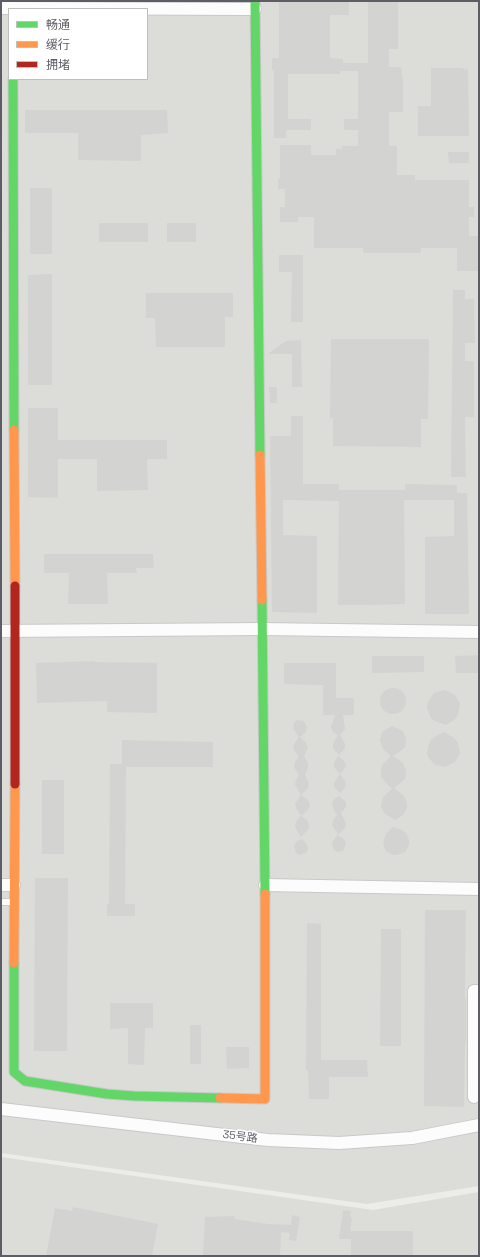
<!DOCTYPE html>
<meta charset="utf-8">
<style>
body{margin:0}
#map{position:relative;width:480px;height:1257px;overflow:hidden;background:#ecece8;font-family:"Space Grotesk","Noto Sans SC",sans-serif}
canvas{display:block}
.frame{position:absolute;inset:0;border:2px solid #5d5e65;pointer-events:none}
.legend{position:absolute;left:8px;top:8px;width:140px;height:72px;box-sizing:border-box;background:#fff;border:1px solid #bebfc1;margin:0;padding:5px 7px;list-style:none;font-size:12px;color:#5d5e65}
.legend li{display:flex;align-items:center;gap:8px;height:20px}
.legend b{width:20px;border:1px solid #bebfc1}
</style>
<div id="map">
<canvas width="480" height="1257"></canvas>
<div class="frame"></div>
<ul class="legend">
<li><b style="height:5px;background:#63d668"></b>畅通</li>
<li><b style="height:5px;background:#ff974d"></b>缓行</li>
<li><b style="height:5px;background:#b3261e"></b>拥堵</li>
</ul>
</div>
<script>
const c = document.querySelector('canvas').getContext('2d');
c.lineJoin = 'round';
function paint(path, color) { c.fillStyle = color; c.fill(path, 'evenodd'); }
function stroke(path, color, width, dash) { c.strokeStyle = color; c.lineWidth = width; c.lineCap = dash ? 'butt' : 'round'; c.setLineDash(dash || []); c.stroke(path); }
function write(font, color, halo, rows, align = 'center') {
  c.font = font + ' "Space Grotesk","Noto Sans SC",sans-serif'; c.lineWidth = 3.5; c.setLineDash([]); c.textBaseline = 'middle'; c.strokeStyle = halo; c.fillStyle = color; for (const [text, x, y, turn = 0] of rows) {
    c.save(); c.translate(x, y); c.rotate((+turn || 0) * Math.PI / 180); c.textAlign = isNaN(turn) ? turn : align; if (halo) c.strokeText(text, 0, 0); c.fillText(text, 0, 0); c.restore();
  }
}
const industrial = new Path2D(`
 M1 1H479V1186L367 1204 1 1153ZM9 9H147V79H9Z
 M1 1157 373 1210 479 1192V1256H1Z`);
const building = new Path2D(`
 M279 1H349V15H330V58L343 59V63H368V1L398 2V49H389V67H401L403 80V112H389V146H397V175H415V180H469V207H474V217H469V236H479V271H457V248H421V253H363V248H314V217H298V222H280V207H285V189H278V179H280V145H311V155H336V149H342V146H358V130H344V119H358V71H340V74H288V119H311V130H286V138H274V70H272V58H279Z
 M431 68H461L468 70 469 136H418V106H431Z
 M25 110H167L168 133 141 135V161L78 160V133H25Z
 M448 152H469V163H449Z
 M30 188H52V254H30Z
 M99 223H148V242H99Z
 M167 223H196V242H167Z
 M279 255H303V322H291L292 272H279Z
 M52 274V385H28V275Z
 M453 290H465V299H474L475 343H465V361H474V417H465L466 477H451Z
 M146 293H233V317H225V347H156L155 318H146Z
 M331 339H429L428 419H421V447L333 446V418H330Z
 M301 340 302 387H292V354H269V353L286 341Z
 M269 387H277V403H270Z
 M28 408H58V440H167V459H147L148 490 97 491V459H58V498L28 497Z
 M291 416H303V484H339V490H405V484L457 485V493H467L469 614H425V537L454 536V500H404L405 604 371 605H338L339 501 283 500V535L317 536V613L272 612 270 436H291Z
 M44 554H153L154 568H136L137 573H107L108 604H68L69 573H44Z
 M479 655V673H456L455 656Z
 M372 656H424V672L372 673Z
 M95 661V662L157 663V713L107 712V701L37 703 36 663Z
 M284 663H336V698H354V715H343L345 729 340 735 345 744V748L339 755 333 748V744L338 735 333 732 331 727 335 715H323V685L284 684Z
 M380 701a13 13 0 1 1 26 0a13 13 0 1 1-26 0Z
 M445 690 455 695 460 704 458 714 455 719 446 725 435 721 431 718 427 708 428 702 434 693Z
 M297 720 304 721 307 727 306 732 300 737 306 743 308 747 304 756 308 763V768L305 774 309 784 308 788 301 795 295 785 296 780 299 775 294 767 295 762 299 757 293 748 294 744 299 737 293 728 294 723Z
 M392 726 403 731 406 739 405 747 402 750 393 756 403 763 406 771 405 779 394 788 404 796 407 803V808L403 815 395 820 384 813 381 806 383 797 392 789 381 777V768L383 764 391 756 383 749 380 741 382 732Z
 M444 732 454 738 458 743 460 753 455 762 445 767 435 765 428 757 427 752 430 741 434 737Z
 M122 740 213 742V767H126L125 904H135V916H107V904H109L110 764H122Z
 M338 756 344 761 346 765 345 768 340 774 345 781 346 786 340 793 334 787V783L340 774 334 767V763Z
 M42 780H64V854H42Z
 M301 795 308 800 310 805 308 810 301 816 308 821 309 828 301 837 295 827 296 822 301 815 296 808 295 804Z
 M339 796 346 802V807L341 813 346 824 345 828 338 835 345 840 346 844 343 851 338 852 334 850 332 845 333 841 338 834 332 825 333 820 337 815 333 808 332 803 334 799Z
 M393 827 402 830 406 833 409 840V845L405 852 397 855H393L386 851 383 843 386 834Z
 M302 839 306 843 308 848 307 852 300 855 296 853 294 846 296 842Z
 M35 878H68L67 1051H34Z
 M425 910H466L465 998H466V1044H465L464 1107 424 1106Z
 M307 923 321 924V1060H367L368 1077H329V1099H309L308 1070H306Z
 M381 929H401V1046H380Z
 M110 1003H153V1028H145L144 1065 128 1064V1028L110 1029Z
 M190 1025H201V1064H190Z
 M226 1047H249V1068L227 1069Z
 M73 1207 158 1224 152 1256H46L55 1208 72 1211Z
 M343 1210 351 1211 350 1217H352L350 1231H413V1256H351V1239H339Z
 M292 1215 300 1217 296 1241 289 1240 290 1233 281 1232 280 1256H203L205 1217 235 1216 234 1219 268 1224 291 1225Z`);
const lane = new Path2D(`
 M1 902H13`);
const street = new Path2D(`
 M1 8 255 9
 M1 631 262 629 479 632
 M1 885H14
 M265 885 479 889
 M474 1097V991H479
 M1 1109 268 1140 339 1143 412 1138 479 1125`);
const fast = new Path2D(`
 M255 1 260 455
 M13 79 14 430
 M262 600 265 894
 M14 963V1072L25 1081 107 1094 134 1096 220 1098`);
const slow = new Path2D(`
 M14 430 15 586
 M260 455 262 600
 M14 963 15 784
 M220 1098 265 1099V894`);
const jam = new Path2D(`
 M15 784V586`);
const streetNames = [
 ["35号路",240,1137,7]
];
paint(industrial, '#dcdcd8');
paint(building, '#d3d3d1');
stroke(lane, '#c9c9ca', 8);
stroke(street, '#c9c9ca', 14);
stroke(fast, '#c9c9ca', 11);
stroke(slow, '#c9c9ca', 11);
stroke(jam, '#c9c9ca', 11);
stroke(lane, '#fcfcfc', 6);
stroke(street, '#fcfcfc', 12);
stroke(fast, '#63d668', 9);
stroke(slow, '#ff974d', 9);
stroke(jam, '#b3261e', 9);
write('11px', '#5d5e65', '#fff', streetNames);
</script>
